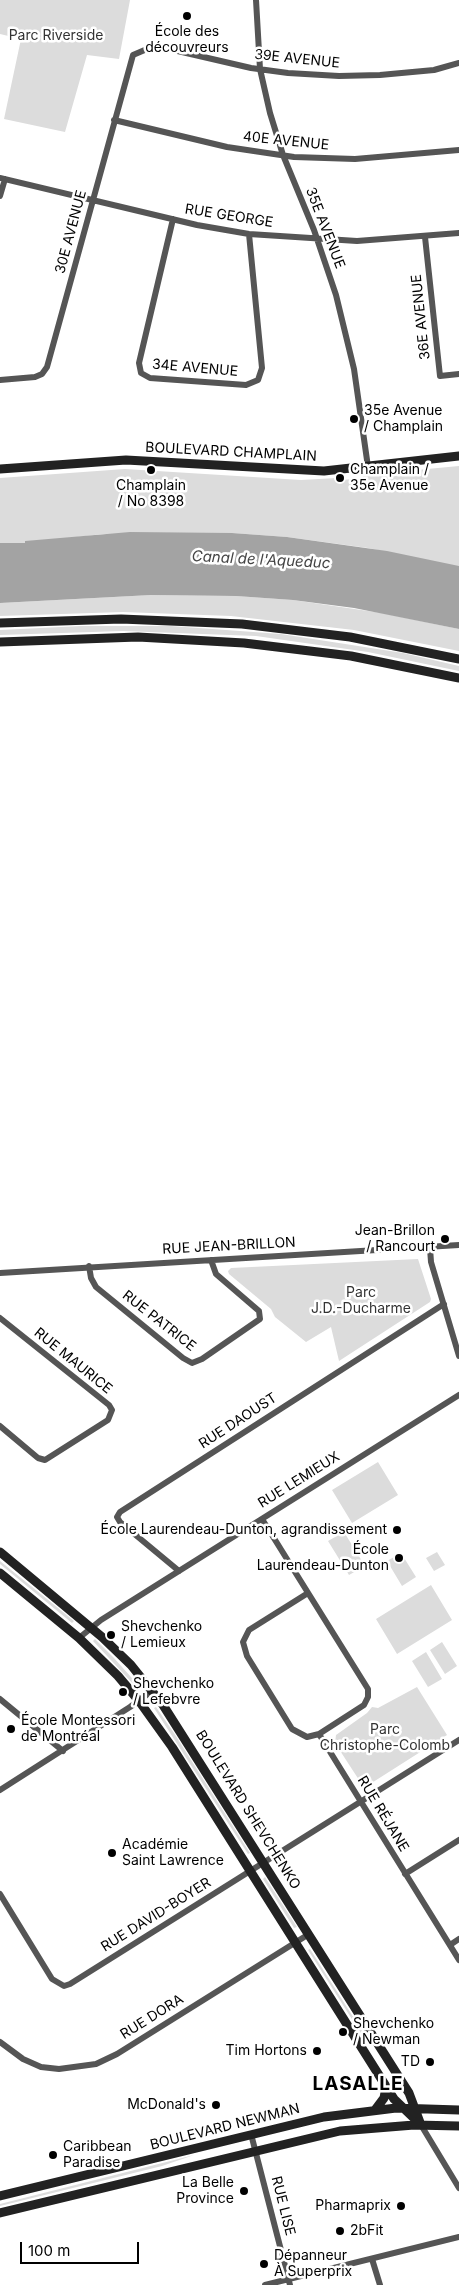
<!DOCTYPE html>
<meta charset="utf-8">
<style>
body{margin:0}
#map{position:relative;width:459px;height:2285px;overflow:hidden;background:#fff;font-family:Inter,sans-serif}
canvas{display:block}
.scale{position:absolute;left:20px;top:2242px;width:119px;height:22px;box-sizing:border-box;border:2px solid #000;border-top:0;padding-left:6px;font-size:15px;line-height:18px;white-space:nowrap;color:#000;-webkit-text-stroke:4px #fff;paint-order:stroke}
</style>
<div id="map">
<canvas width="459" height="2285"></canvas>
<div class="scale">100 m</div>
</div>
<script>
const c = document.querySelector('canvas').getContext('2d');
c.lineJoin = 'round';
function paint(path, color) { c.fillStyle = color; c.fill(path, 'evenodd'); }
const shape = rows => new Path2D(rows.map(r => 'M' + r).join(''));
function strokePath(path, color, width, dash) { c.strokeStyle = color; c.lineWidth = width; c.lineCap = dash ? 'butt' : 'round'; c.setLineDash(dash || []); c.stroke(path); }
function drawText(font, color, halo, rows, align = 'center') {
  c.font = font + ' Inter,sans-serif'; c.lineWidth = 5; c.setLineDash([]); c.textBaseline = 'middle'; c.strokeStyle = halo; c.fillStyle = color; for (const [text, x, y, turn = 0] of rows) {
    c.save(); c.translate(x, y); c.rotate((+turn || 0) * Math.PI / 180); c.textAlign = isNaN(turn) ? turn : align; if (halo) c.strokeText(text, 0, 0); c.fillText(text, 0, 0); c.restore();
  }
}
paint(shape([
 [0,0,130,0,119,59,87,55,65,132,4,119,21,39,0,34],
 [459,466,459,567,368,548,287,537,232,533,103,534,25,543,0,543,0,478,125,469,301,480,337,478,338,483,342,483,342,480,363,478,363,475],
 [151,595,236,596,293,600,382,613,459,629,459,651,354,630,231,616,123,612,0,616,0,603],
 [81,626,171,626,281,634,403,653,459,666,459,671,368,652,256,636,123,631,0,635,0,630],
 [418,1259,431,1299,430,1302,339,1361,331,1327,306,1342,275,1317,271,1309,229,1274,228,1271,231,1268],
 [378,1462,398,1495,352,1523,332,1490],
 [344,1532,365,1566,349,1575,328,1541],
 [437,1552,445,1565,434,1571,426,1558],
 [401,1553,416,1577,402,1586,387,1561],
 [0,1561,52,1603,74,1621,72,1623,0,1564],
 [431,1585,452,1620,397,1654,376,1619],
 [95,1639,114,1658,139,1686,137,1688,93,1641],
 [442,1642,457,1666,445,1674,430,1650],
 [426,1652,442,1679,428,1687,412,1661],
 [417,1687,447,1735,370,1784,361,1783,335,1743,336,1735,367,1713,372,1707,378,1708],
 [156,1707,174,1733,250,1853,248,1854,154,1708],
 [265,1877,297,1927,294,1928,263,1879],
 [310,1949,364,2034,362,2035,308,1950],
 [194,2155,162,2166,0,2206,0,2204]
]), '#dcdcdc');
paint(shape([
 [130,532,232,533,287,537,387,551,459,566,459,629,354,608,293,600,236,596,151,595,0,603,0,543,25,543,25,541]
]), '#a3a3a3');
strokePath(shape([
 [256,0,260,69,270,113,283,155,314,230,336,295,354,369,368,467],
 [114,120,227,147,294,157,355,159,459,150],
 [0,178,197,225,249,234,357,241,459,233],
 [0,196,5,179],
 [173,219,139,363,141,373,150,378,246,385,258,380,262,368,249,234],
 [425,237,440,376,459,374],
 [0,380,35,377,42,374,47,367,133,55,147,49,169,49,251,68,288,73,339,76,380,75,434,70,459,63],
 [430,1248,431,1262,459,1356],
 [89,1266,91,1278,96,1287,183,1358,192,1363,202,1359,260,1319,259,1311,216,1274,211,1260],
 [0,1273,459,1245],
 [0,1318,109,1405,112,1410,108,1420,45,1460,38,1458,0,1426],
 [262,1519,368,1689,368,1697,364,1705,319,1734,307,1737,292,1729,247,1656,243,1642,249,1630,308,1593],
 [179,1571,120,1522,117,1517,120,1512,444,1304],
 [79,1638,101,1620,459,1395],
 [0,1699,63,1751],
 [319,1734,459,1960],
 [0,1790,130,1707,152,1691],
 [405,1874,459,1840],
 [0,1894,52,1979,64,1986,70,1984,459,1740],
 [450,1945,459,1939],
 [0,2042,23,2059,41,2067,59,2069,96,2064,117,2054,309,1934],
 [421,2125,459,2188],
 [251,2134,290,2285],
 [372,2259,380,2285],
 [265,2285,459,2237]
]), '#555', 6);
strokePath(shape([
 [0,469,126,460,324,471,459,456],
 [0,623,121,619,242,624,350,637,459,659],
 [0,642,138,637,244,643,351,656,459,678],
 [0,1552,102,1637,131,1665,163,1705,409,2093,421,2125],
 [0,1573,79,1638,118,1676,139,1701,172,1747,394,2099,419,2123],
 [375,2110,384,2098,386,2087],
 [0,2196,324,2117,396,2108,459,2110],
 [0,2213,340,2131,414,2125,459,2126]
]), '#222', 9);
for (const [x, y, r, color] of [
 [187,16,5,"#000"],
 [354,419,5,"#000"],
 [151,470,5,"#000"],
 [340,478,5,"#000"],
 [445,1239,5,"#000"],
 [397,1530,5,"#000"],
 [399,1558,5,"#000"],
 [111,1635,5,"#000"],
 [123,1692,5,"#000"],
 [11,1729,5,"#000"],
 [112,1853,5,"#000"],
 [343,2032,5,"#000"],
 [317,2051,5,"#000"],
 [430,2062,5,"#000"],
 [216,2105,5,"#000"],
 [53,2155,5,"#000"],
 [244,2191,5,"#000"],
 [401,2206,5,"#000"],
 [340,2231,5,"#000"],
 [264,2264,5,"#000"]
]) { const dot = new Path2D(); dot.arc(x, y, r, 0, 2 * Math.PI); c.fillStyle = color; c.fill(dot); strokePath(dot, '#fff', 2); }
drawText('14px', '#000', '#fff', [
 ["École des",187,32,"center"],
 ["découvreurs",187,48,"center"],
 ["35e Avenue",364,411],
 ["/ Champlain",364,427],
 ["Champlain /",350,470],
 ["35e Avenue",350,486],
 ["Champlain",151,486,"center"],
 ["/ No 8398",151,502,"center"],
 ["Jean-Brillon",435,1231,"right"],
 ["/ Rancourt",435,1247,"right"],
 ["École Laurendeau-Dunton, agrandissement",387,1530,"right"],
 ["École",389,1550,"right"],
 ["Laurendeau-Dunton",389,1566,"right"],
 ["Shevchenko",121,1627],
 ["/ Lemieux",121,1643],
 ["Shevchenko",133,1684],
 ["/ Lefebvre",133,1700],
 ["École Montessori",21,1721],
 ["de Montréal",21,1737],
 ["Académie",122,1845],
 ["Saint Lawrence",122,1861],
 ["Shevchenko",353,2024],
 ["/ Newman",353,2040],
 ["Tim Hortons",307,2051,"right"],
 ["TD",420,2062,"right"],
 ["McDonald's",206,2105,"right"],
 ["Caribbean",63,2147],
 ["Paradise",63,2163],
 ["La Belle",234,2183,"right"],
 ["Province",234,2199,"right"],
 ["Pharmaprix",391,2206,"right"],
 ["2bFit",350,2231],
 ["Dépanneur",274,2256],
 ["À Superprix",274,2272]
], 'left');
drawText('14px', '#333', '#fff', [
 ["Parc Riverside",56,36],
 ["Parc",361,1293],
 ["J.D.-Ducharme",361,1309],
 ["Parc",385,1730],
 ["Christophe-Colomb",385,1746]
]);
drawText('14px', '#000', '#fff', [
 ["39E AVENUE",297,59,6],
 ["40E AVENUE",286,141,6],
 ["RUE GEORGE",229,216,9],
 ["35E AVENUE",325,228,69],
 ["30E AVENUE",71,232,-75],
 ["36E AVENUE",421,317,-96],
 ["34E AVENUE",195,368,5],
 ["BOULEVARD CHAMPLAIN",231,452,3],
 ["RUE JEAN-BRILLON",229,1246,-3],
 ["RUE PATRICE",159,1321,38],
 ["RUE MAURICE",73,1361,39],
 ["RUE DAOUST",238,1421,-33],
 ["RUE LEMIEUX",299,1480,-32],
 ["BOULEVARD SHEVCHENKO",248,1810,58],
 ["RUE RÉJANE",383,1814,59],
 ["RUE DAVID-BOYER",156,1915,-32],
 ["RUE DORA",152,2017,-32],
 ["BOULEVARD NEWMAN",225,2127,-14],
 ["RUE LISE",283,2206,76]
]);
drawText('italic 15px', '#444', '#fff', [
 ["Canal de l'Aqueduc",261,560,3]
]);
c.letterSpacing = '1px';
drawText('bold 19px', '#000', '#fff', [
 ["LASALLE",358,2084]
]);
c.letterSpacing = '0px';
</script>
